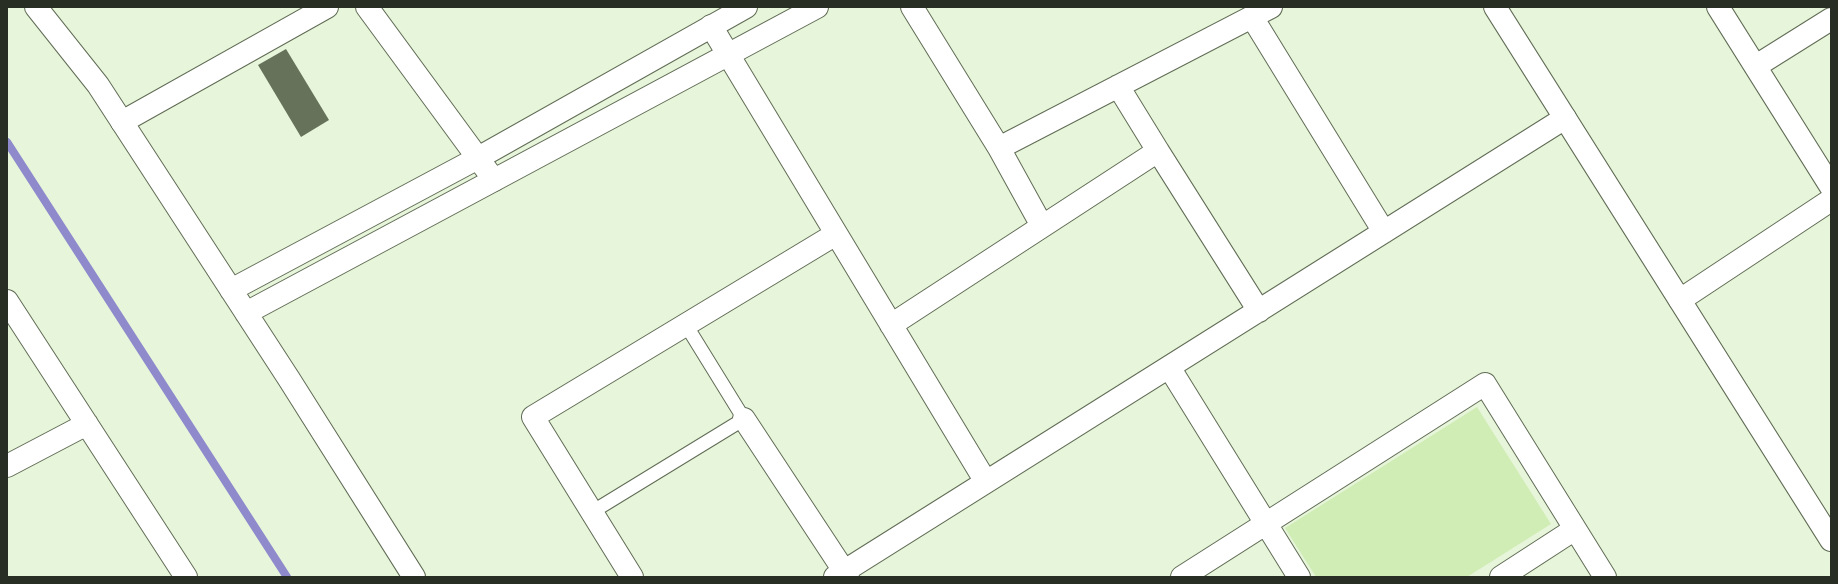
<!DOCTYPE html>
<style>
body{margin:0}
#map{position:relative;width:1838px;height:584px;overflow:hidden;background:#e7f5da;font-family:Helvetica,sans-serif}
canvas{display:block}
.frame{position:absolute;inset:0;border:8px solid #282e23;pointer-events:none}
</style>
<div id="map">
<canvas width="1838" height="584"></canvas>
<div class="frame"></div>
</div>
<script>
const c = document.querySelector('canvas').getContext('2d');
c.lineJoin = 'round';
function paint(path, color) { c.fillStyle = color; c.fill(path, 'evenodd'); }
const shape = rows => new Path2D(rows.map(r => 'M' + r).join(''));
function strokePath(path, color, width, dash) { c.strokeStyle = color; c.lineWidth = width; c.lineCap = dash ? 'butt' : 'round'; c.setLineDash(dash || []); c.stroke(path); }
paint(shape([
 [1477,407,1551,524,1467,577,1316,577,1285,528]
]), '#d0edb5');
strokePath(shape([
 [7,142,287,577]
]), '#8e8acc', 8);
paint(shape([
 [286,49,329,120,301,137,258,65]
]), '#66725a');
const lane = shape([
 [592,512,744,419,686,325]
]);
const street = shape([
 [367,7,494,180],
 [912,7,999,148,1042,226],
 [1718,7,1831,187],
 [1252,17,1384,232],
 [711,26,986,482],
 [1756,66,1831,19],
 [122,122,327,7],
 [999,148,1271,7],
 [1158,151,1259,311],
 [1680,300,1831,200],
 [7,301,186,577],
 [891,325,1158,151,1118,86],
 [1169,367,1299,577],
 [744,419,848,577],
 [7,466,87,424],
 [632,577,533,417,836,234],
 [835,577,1565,118],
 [1182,577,1485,384,1605,577],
 [1501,577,1575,529]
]);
const secondary = shape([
 [36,7,98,85,289,379,414,577],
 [1495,7,1831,540],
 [231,290,478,158,746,7],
 [246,313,817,7]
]);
strokePath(lane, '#606c55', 15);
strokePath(street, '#606c55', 24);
strokePath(secondary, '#606c55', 24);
strokePath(lane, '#fff', 13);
strokePath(street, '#fff', 22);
strokePath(secondary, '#fff', 22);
</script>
